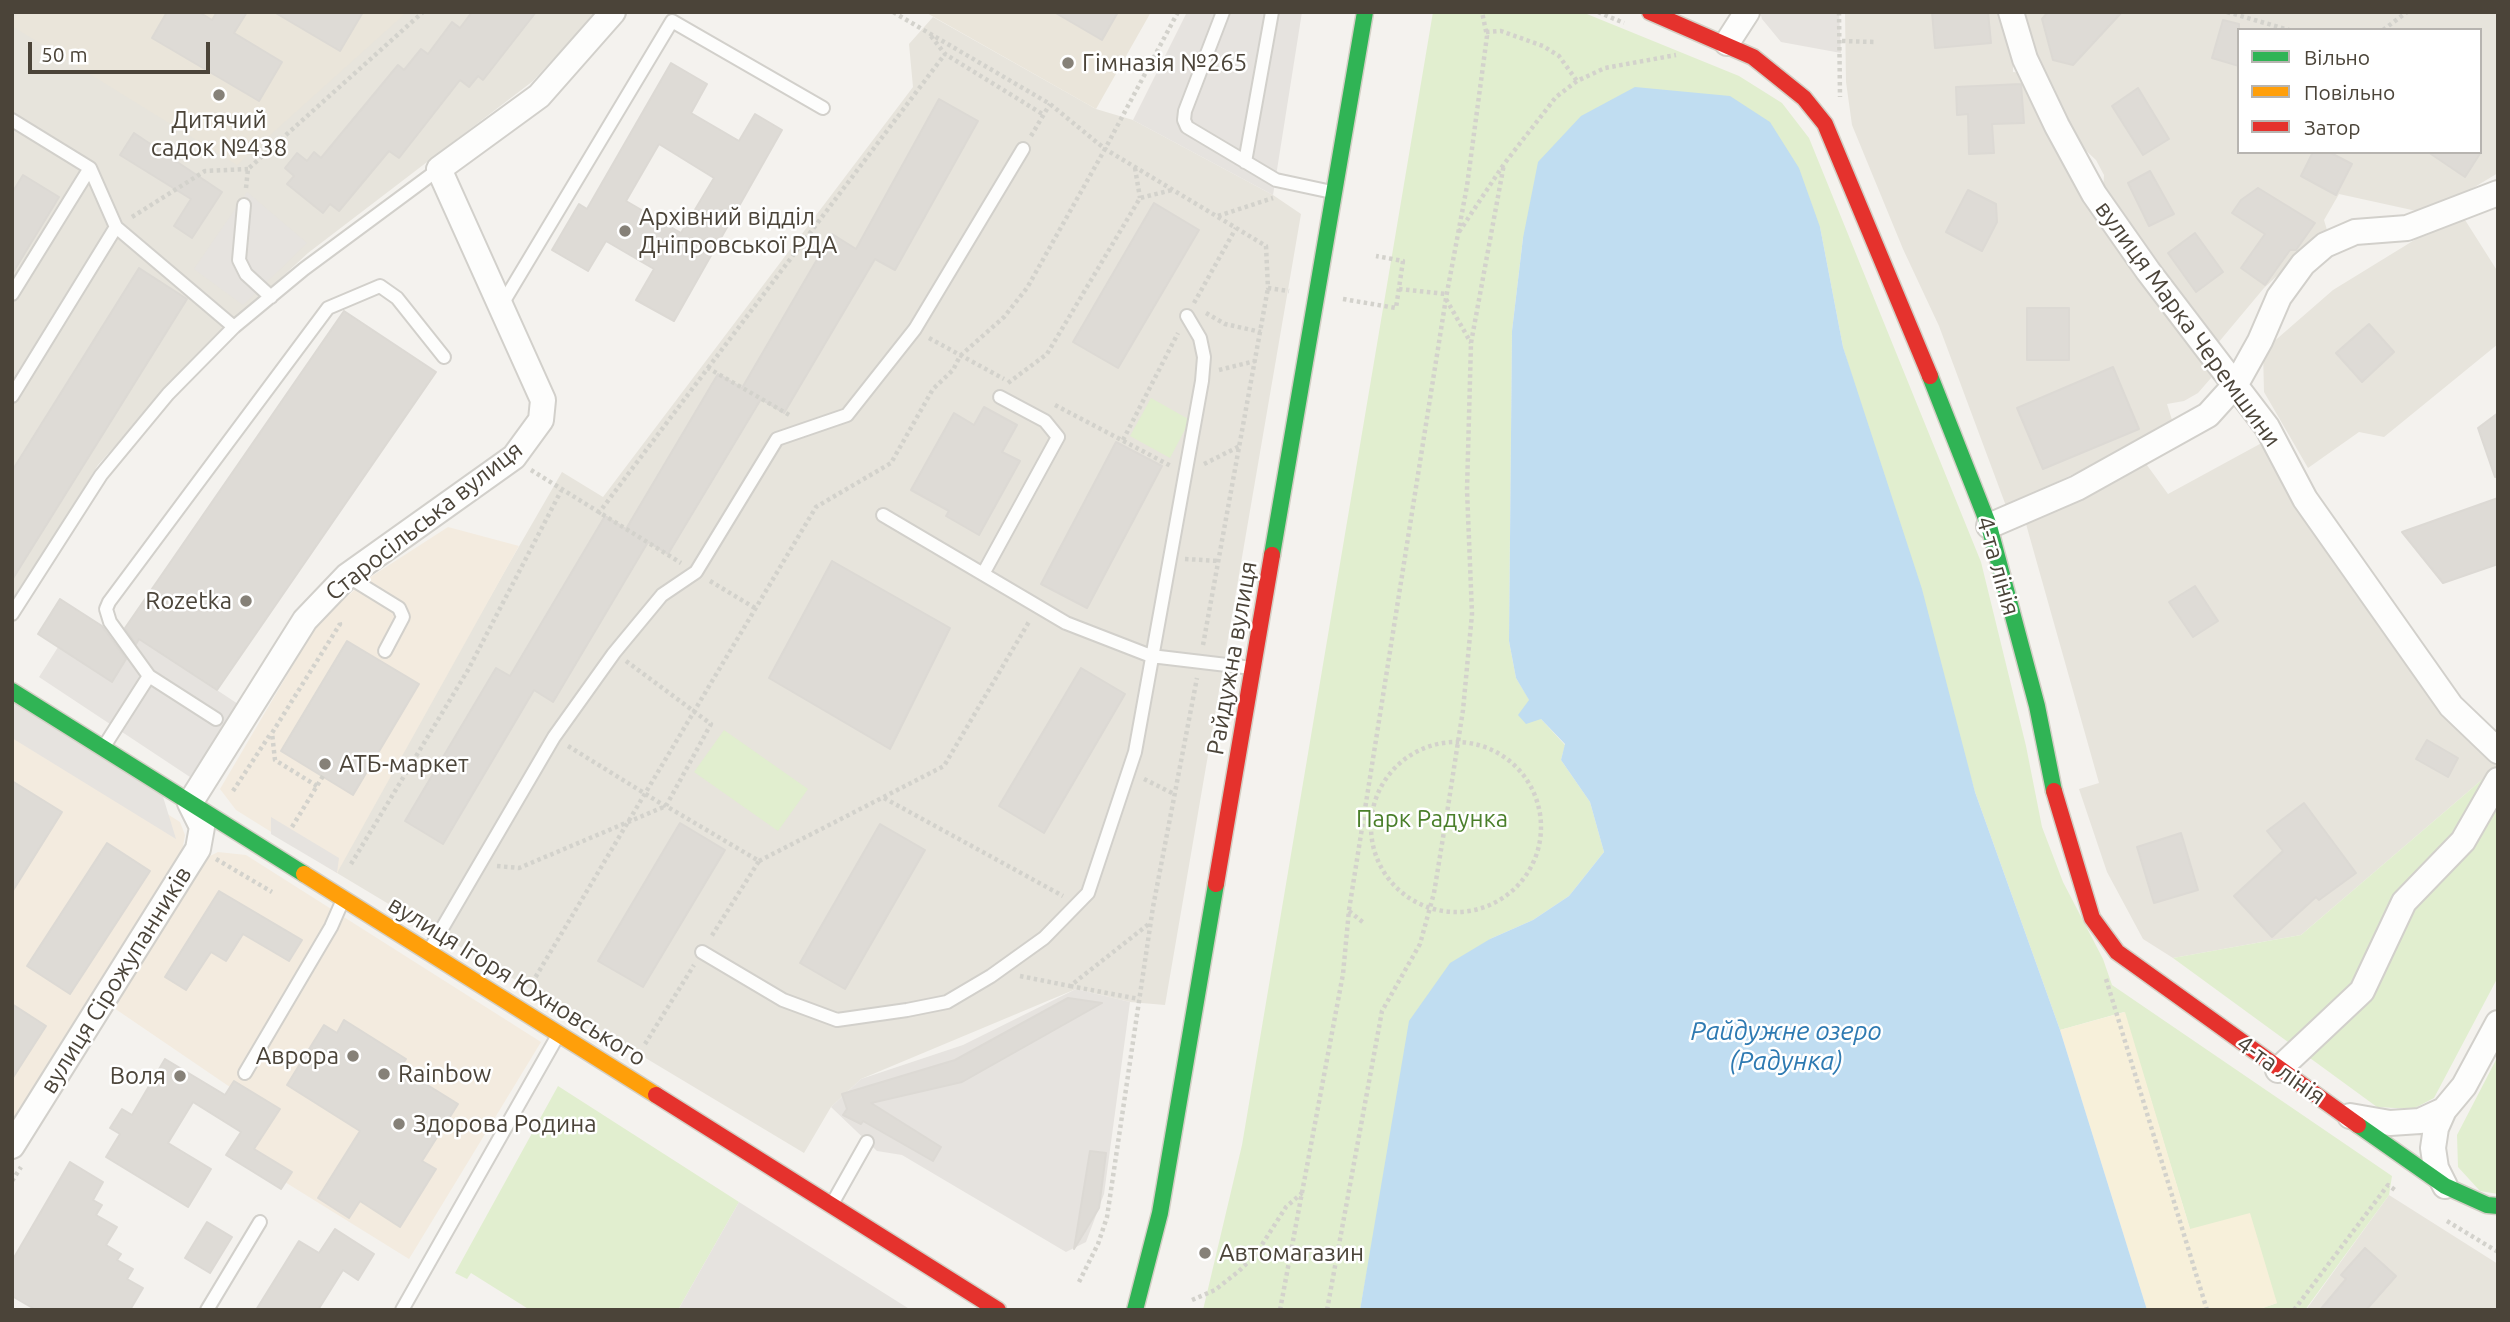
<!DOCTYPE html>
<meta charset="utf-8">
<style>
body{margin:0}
#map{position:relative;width:2510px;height:1322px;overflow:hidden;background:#f4f2ee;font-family:Ubuntu,sans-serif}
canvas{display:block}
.frame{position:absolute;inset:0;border:14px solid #4b4439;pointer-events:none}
.legend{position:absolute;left:2237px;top:28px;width:245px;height:126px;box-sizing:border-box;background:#fff;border:2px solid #b7b4b0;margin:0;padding:9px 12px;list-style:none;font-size:21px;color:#4b4439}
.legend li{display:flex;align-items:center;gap:14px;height:35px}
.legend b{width:35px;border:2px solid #b7b4b0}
.scale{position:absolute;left:28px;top:42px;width:182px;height:32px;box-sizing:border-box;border:4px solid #4b4439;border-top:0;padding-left:9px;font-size:21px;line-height:24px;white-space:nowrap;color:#4b4439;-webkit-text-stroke:5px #fff;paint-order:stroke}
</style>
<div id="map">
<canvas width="2510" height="1322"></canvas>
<div class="frame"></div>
<ul class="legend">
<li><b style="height:9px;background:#30b455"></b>Вільно</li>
<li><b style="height:9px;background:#ff9f0a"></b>Повільно</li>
<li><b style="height:9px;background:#e5322d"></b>Затор</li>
</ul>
<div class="scale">50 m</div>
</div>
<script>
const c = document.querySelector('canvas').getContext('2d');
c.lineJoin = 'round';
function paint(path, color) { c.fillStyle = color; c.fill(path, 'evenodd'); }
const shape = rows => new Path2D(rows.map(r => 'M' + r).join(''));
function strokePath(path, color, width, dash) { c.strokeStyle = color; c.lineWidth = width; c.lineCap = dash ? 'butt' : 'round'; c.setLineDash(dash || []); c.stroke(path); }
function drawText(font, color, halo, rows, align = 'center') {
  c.font = font + ' Ubuntu,sans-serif'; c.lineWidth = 5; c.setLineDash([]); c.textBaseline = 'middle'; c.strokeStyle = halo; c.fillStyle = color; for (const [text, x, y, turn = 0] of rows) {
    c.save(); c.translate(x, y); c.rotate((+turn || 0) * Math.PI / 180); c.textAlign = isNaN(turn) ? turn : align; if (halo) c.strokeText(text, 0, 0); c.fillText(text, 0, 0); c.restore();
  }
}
paint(shape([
 [12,12,597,12,533,81,308,253,188,364,98,465,12,604],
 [1845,12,2001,12,2013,51,2013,72,2025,73,2210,364,2211,378,2198,393,2184,401,2167,404,2173,423,2135,445,2006,506,1939,326,1903,249,1852,125,1846,82],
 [2024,12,2498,12,2498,173,2458,197,2421,212,2339,194,2324,220,2327,230,2264,288,2218,343,2103,193,2104,175,2096,160,2081,146,2044,81],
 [2239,30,2480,30,2480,152,2239,152],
 [933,17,1096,109,1133,120,1273,195,1301,214,1165,1005,1130,1002,1076,989,861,1079,831,1107,804,1153,337,873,339,858,562,472,603,497,913,87,909,44],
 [2460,212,2498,272,2498,344,2384,437,2359,432,2308,468,2264,392,2263,351,2333,290],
 [2269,439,2498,766,2301,935,2173,958,2143,939,2107,872,2079,789,2099,783,2026,524,2144,461,2168,494],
 [2389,1195,2498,1264,2498,1310,2306,1310]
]), '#e7e4dc');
paint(shape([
 [448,527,519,546,337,873,236,810,220,789,320,619,369,578],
 [12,716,180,822,185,835,181,857,12,1125],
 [218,852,246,855,541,1042,409,1259,251,1161,249,1100,114,1008,204,859]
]), '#f3ebdf');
paint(shape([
 [16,12,407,12,237,165,12,26],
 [925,12,1151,12,1096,109]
]), '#eae5da');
paint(shape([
 [1433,12,1582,12,1739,76,1782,103,1809,138,1981,562,2026,746,2042,827,2063,882,2103,959,2112,985,2392,1176,2389,1195,2305,1310,2257,1310,2277,1303,2190,1229,2124,1012,2060,1030,1975,792,1843,347,1820,227,1523,238,1512,331,1509,641,1516,678,1541,719,1565,745,1561,760,1590,802,1604,852,1569,896,1533,920,1490,939,1381,1194,1360,1310,1203,1310,1242,1145],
 [1151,398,1190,420,1170,458,1130,436],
 [724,730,808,789,778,831,694,772],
 [2498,766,2498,977,2434,1098,2413,1109,2377,1107,2173,958,2301,935],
 [2498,1056,2498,1194,2480,1191,2458,1167,2457,1135],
 [558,1086,739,1202,678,1310,530,1310,471,1273,467,1279,455,1273]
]), '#e1eecf');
paint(shape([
 [2125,1012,2190,1229,2250,1213,2277,1303,2257,1310,2147,1310,2060,1030]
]), '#f7f0da');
paint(shape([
 [1187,12,1302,12,1273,195,1133,120],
 [1760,12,1839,12,1841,53,1781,42,1762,19],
 [247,192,307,243,243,305,194,269],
 [125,629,238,704,190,777,39,677,60,644,98,669],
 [12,696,160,787,176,839,12,738],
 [271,817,339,858,337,873,271,834],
 [1076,989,1130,1002,1104,1194,1086,1242,1066,1252,902,1155,877,1151,831,1107,861,1079,963,1045],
 [739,1202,911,1310,678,1310]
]), '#e6e3df');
paint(shape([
 [1635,87,1730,96,1770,122,1799,168,1820,227,1843,347,1922,589,1975,792,2060,1030,2147,1310,1360,1310,1409,1021,1450,963,1490,939,1533,920,1569,896,1604,852,1590,802,1561,760,1565,744,1541,719,1526,724,1518,715,1529,700,1516,678,1509,641,1512,331,1523,238,1538,162,1581,116]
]), '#c0ddf1');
const building = shape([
 [167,12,199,12,212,20,217,12,247,12,234,33,282,62,259,101,152,38,167,12],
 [274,12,363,12,340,51,274,12],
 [472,12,536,12,483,80,478,76,469,87,460,80,399,158,389,151,339,211,330,204,323,213,287,184,294,176,285,168,297,153,307,161,314,152,321,158,398,65,404,70,421,49,428,54,452,22,460,28,472,12],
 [1054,12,1118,12,1102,40,1054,12],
 [1932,12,1988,12,1991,43,1935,48,1932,12],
 [2048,12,2122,12,2073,65,2053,60,2042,19,2048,12],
 [2223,20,2239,24,2239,66,2212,58,2223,20],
 [671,63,707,84,691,113,739,141,755,114,782,130,674,321,636,300,654,269,606,241,588,271,552,250,579,204,587,209,671,63],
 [659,144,714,178,681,233,626,201,659,144],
 [2021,84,2024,123,1992,124,1994,153,1969,154,1968,114,1957,115,1956,87,2021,84],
 [2138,88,2169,139,2143,155,2112,106,2138,88],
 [939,99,978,121,895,270,875,259,784,413,761,399,668,554,648,542,553,702,534,690,443,844,405,821,496,668,510,676,605,516,626,529,718,374,742,388,832,234,856,249,939,99],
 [134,133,222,192,192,238,174,226,191,199,120,155,134,133],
 [2313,152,2329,152,2352,164,2336,195,2301,176,2313,152],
 [2428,152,2481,152,2465,177,2428,152],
 [2150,171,2174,214,2149,226,2128,183,2150,171],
 [23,175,59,197,12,274,12,193,23,175],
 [2258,188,2315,223,2296,250,2290,250,2265,285,2241,268,2265,234,2232,213,2241,200,2258,188],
 [1968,190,1996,204,1997,222,1982,251,1946,232,1968,190],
 [1154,203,1199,230,1118,368,1073,342,1154,203],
 [2195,233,2223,272,2196,292,2168,253,2195,233],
 [139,268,187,299,12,580,12,471,139,268],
 [2027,308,2069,308,2069,360,2027,360,2027,308],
 [344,311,436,372,217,690,139,639,136,644,125,628,344,311],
 [2369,324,2394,352,2362,382,2336,353,2369,324],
 [2113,367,2139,429,2043,469,2017,408,2113,367],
 [984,407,1017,425,1002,452,1020,461,979,535,946,516,949,511,911,490,954,413,974,425,984,407],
 [2498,413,2498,476,2495,477,2478,428,2498,413],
 [1116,442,1162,466,1087,608,1041,584,1116,442],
 [2498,498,2498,564,2443,583,2402,532,2498,498],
 [832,561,950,628,890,749,769,678,832,561],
 [2195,586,2218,621,2193,637,2169,602,2195,586],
 [60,599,102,626,126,659,112,682,38,634,60,599],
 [347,641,419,684,353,795,281,751,347,641],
 [1081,668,1125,694,1044,833,999,806,1081,668],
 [2427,740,2458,758,2448,777,2416,759,2427,740],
 [12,781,62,812,12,892,12,781],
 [2304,803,2356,873,2319,900,2316,897,2272,937,2234,896,2283,851,2267,831,2304,803],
 [680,823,725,850,643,987,598,961,680,823],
 [880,824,925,850,845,989,800,963,880,824],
 [2181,833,2198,890,2154,903,2137,847,2181,833],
 [107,843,150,871,70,994,27,966,107,843],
 [219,891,302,940,289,961,243,934,226,961,211,952,186,990,165,977,219,891],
 [1068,998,1102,1003,962,1082,871,1103,941,1147,933,1161,863,1121,861,1124,843,1115,847,1109,842,1094,955,1060,1068,998],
 [12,1004,46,1026,12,1079,12,1004],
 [344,1020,406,1059,400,1068,458,1104,422,1161,436,1169,400,1227,360,1201,349,1218,318,1198,360,1131,287,1085,324,1025,337,1033,344,1020],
 [165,1059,225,1095,234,1081,280,1109,254,1149,292,1172,281,1189,226,1155,241,1132,193,1102,168,1143,211,1169,188,1207,106,1157,120,1134,110,1128,122,1109,132,1115,165,1059],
 [1090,1151,1106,1153,1099,1208,1074,1249,1090,1151],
 [70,1162,103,1182,93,1200,102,1205,96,1215,117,1227,106,1245,121,1254,117,1260,133,1269,127,1279,143,1288,130,1310,36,1310,12,1296,12,1261,70,1162],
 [207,1222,232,1237,210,1273,185,1258,207,1222],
 [335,1229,374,1254,358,1280,343,1270,318,1310,256,1310,299,1241,319,1253,335,1229],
 [2365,1248,2396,1276,2366,1310,2320,1310,2346,1279,2341,1275,2365,1248]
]);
paint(building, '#dedbd6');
strokePath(building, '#dcd9d4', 2);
const lane = shape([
 [1223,12,1185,111,1184,120,1187,127,1276,180,1332,192],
 [12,120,90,168,116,227,234,327],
 [1245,162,1272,12],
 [244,205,239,260,246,274,271,297],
 [12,294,90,168],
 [501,306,672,21,823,108],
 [12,396,116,227],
 [883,515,1066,623,1151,656,1252,668],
 [983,574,1058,437,1045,421,1000,397],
 [347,576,399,608,403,617,385,651],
 [12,614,101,475,168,394,234,327,304,269,439,169],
 [149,676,110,622,106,609,109,602,328,308,380,286,397,298,444,357],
 [103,748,149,676,216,719],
 [430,949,554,737,614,653,662,595,696,572,777,439,847,415,915,329,1023,149],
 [702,952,783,1000,837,1020,907,1010,947,1002,991,976,1044,938,1088,893,1135,752,1202,381,1204,357,1200,338,1187,316],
 [245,1073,331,927,342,902],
 [832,1204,867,1142],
 [207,1310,260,1222],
 [402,1310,557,1037]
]);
const street = shape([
 [2011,12,2025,59,2057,126,2094,194,2148,271,2267,427,2305,499,2451,706,2498,751],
 [1727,43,1747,12],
 [1989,526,2077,488,2208,415,2236,384,2260,341,2279,297,2303,264,2325,245,2355,232,2407,228,2498,193],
 [2278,1070,2362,991,2404,902,2463,841,2498,780],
 [2350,1116,2390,1123,2420,1121,2444,1110],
 [12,1146,198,849,202,827,190,803,305,620,347,576,514,457,541,420,543,400,439,169,539,96,613,12],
 [2445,1186,2436,1168,2433,1148,2436,1128,2444,1110,2464,1086,2498,1023]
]);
const fast = shape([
 [1930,376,1989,526,2037,706,2054,791],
 [1272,555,1365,12],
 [12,691,304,874],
 [2358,1125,2445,1186,2487,1205,2498,1206],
 [1135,1310,1160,1213,1216,884]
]);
const slow = shape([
 [304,874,656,1095]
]);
const jam = shape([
 [1650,12,1753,57,1804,98,1825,124,1930,376],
 [2054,791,2092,918,2117,952,2358,1125],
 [1216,884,1272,555],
 [656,1095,998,1310]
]);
strokePath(lane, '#d2d0cb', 16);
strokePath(street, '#d2d0cb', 28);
strokePath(fast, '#d3cfc5', 19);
strokePath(slow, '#d3cfc5', 19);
strokePath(jam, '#d3cfc5', 19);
strokePath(shape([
 [1178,12,1105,149,1266,246,1268,288,1289,291],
 [1598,12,1624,23],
 [1839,12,1840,97],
 [2227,12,2289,30],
 [2383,30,2407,12],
 [1486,32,1501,31,1543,46,1559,56,1577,81],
 [931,36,945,54,1044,115],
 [1842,41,1875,42],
 [1031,136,1050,104],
 [1135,168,1140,198],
 [246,188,248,169,423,12],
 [1218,216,1273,198],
 [132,217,205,171,248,169],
 [1459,232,1504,164,1556,97,1577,81,1605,68,1676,55],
 [1399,289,1446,294],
 [1343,299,1396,308,1403,261,1376,256],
 [1446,299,1471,343],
 [1194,303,1236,228],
 [1206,313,1225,324,1261,332],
 [929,338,1004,379],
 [708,368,945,54],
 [1219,370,1255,361],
 [1008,383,1047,354,1140,198,1172,190],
 [1055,405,1171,466],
 [1123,440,1178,333],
 [1204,464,1240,446],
 [531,470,681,563],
 [598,514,708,368,791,416],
 [1185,559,1219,561],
 [710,581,755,608],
 [1203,645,1268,288],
 [626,661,711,724,666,806,759,861,711,937],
 '1371 827a85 85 0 1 1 170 0a85 85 0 1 1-170 0Z',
 [568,746,665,806],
 [1144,779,1174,794],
 [317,786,275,760,272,733,340,624,339,620],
 [233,791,271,733],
 [884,798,1063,896],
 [292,827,323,776],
 [216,859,272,892],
 [759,861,944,766,1030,620],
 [351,864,468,670,561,491],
 [497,866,519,868,666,806],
 [1349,911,1365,924],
 [1020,976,1070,986,1150,923],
 [2106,979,2207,1310],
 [532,983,816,507,891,463,933,389,953,370,960,356,1004,317,1027,288,1105,149,1050,104,893,12],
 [1070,986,1139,999],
 [645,1044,694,965],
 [12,1181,21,1167],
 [2447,1221,2498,1252],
 [1079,1282,1098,1244,1107,1217,1153,907,1197,678],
 [1192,1300,1215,1290,1239,1271,1256,1254,1286,1207,1302,1193],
 [1280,1310,1343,974,1349,910,1446,298,1467,186,1487,36,1482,12],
 [1327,1310,1382,1011,1420,944,1434,893,1447,813,1463,710,1472,614,1467,490,1471,343,1504,164],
 [2294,1310,2388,1185,2395,1190]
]), '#d3d2cc', 4.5, [3.5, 3.5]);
strokePath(lane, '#fdfdfc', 12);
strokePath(street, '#fdfdfc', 24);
strokePath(fast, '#30b455', 16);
strokePath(slow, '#ff9f0a', 16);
strokePath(jam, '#e5322d', 16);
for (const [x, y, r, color] of [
 [1068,63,7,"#868178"],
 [219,95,7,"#868178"],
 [625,231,7,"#868178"],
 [246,601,7,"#868178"],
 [325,764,7,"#868178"],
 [353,1056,7,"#868178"],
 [384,1074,7,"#868178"],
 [180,1076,7,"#868178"],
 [399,1124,7,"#868178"],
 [1205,1253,7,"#868178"]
]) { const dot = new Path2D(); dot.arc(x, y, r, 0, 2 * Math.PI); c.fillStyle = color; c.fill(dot); strokePath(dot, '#fff', 2.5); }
drawText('24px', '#4b4439', '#fff', [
 ["Гімназія №265",1082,63],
 ["Дитячий",219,120,"center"],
 ["садок №438",219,148,"center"],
 ["Архівний відділ",639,217],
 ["Дніпровської РДА",639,245],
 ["Rozetka",232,601,"right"],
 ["АТБ-маркет",339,764],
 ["Аврора",339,1056,"right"],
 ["Rainbow",398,1074],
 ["Воля",166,1076,"right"],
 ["Здорова Родина",413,1124],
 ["Автомагазин",1219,1253]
], 'left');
drawText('24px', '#4b4439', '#fff', [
 ["вулиця Марка Черемшини",2188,324,54],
 ["Старосільська вулиця",424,521,-38],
 ["4-та лінія",1998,566,74],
 ["Райдужна вулиця",1232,658,-80],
 ["вулиця Сірожупанників",116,980,-58],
 ["вулиця Ігоря Юхновського",517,981,32],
 ["4-та лінія",2281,1070,35]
]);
drawText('24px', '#4a7f2a', '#fff', [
 ["Парк Радунка",1432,819]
]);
drawText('italic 26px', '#2e7ab2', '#fff', [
 ["Райдужне озеро",1786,1031],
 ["(Радунка)",1786,1061]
]);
</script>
